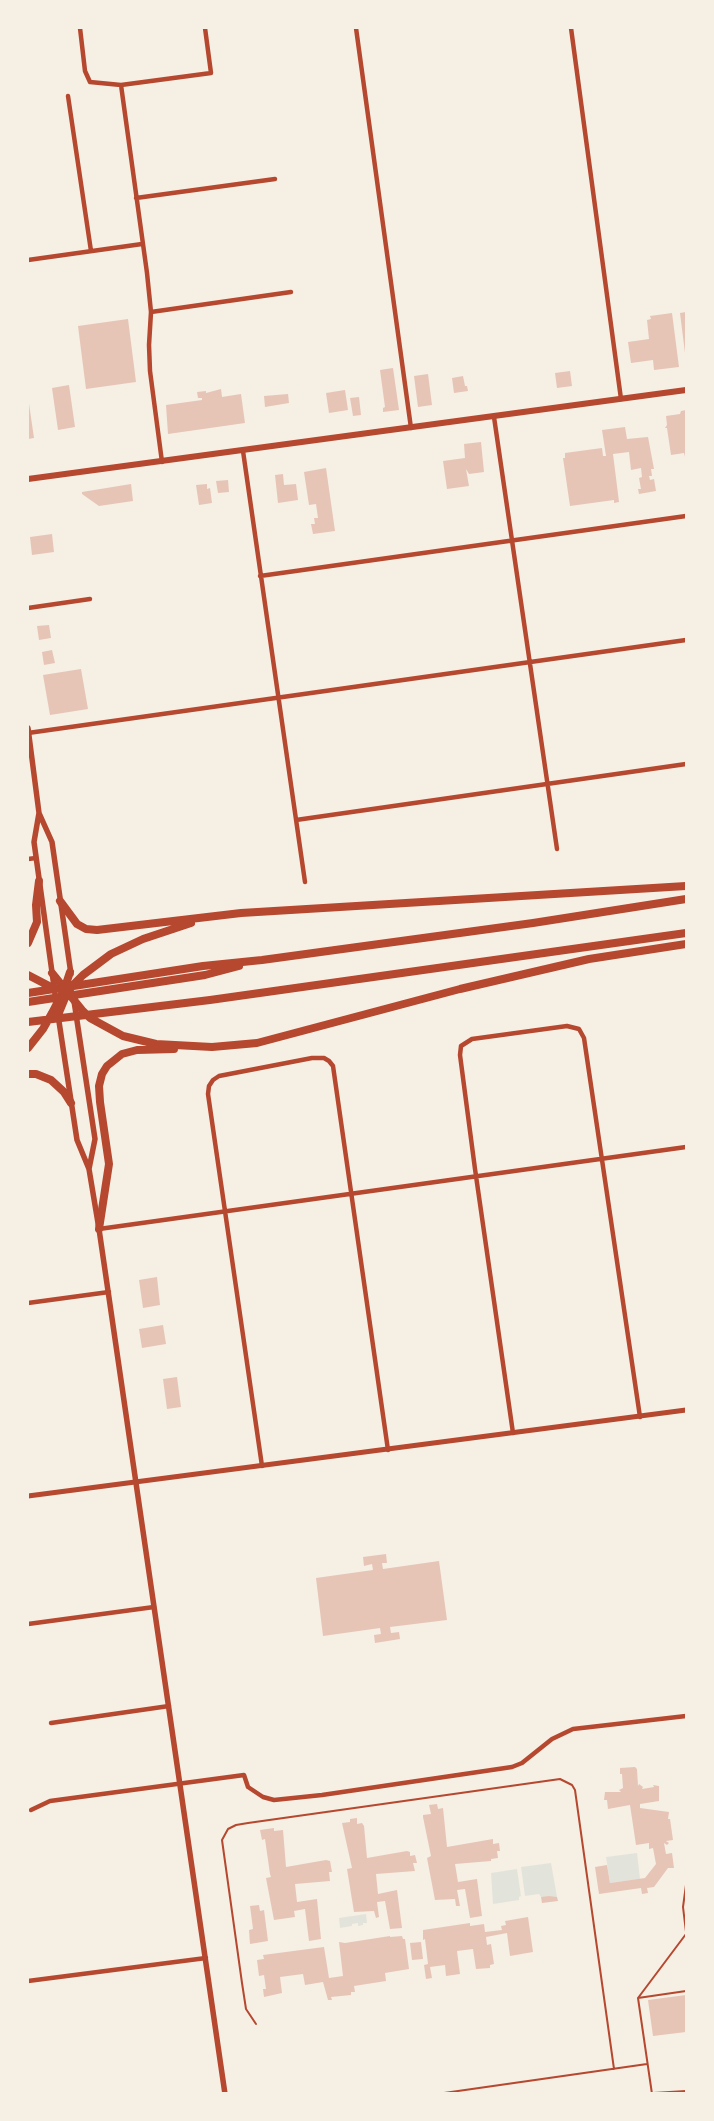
<!DOCTYPE html>
<style>
body{margin:0}
#map{position:relative;width:714px;height:2121px;overflow:hidden;background:#f6efe4;font-family:Ubuntu,sans-serif}
canvas{display:block}
.frame{position:absolute;inset:0;border:29px solid #f6efe4;pointer-events:none}
</style>
<div id="map">
<canvas width="714" height="2121"></canvas>
<div class="frame"></div>
</div>
<script>
const c = document.querySelector('canvas').getContext('2d');
c.lineJoin = 'round';
function paint(path, color) { c.fillStyle = color; c.fill(path, 'evenodd'); }
const shape = rows => new Path2D(rows.map(r => 'M' + r).join(''));
function strokePath(path, color, width, dash) { c.strokeStyle = color; c.lineWidth = width; c.lineCap = dash ? 'butt' : 'round'; c.setLineDash(dash || []); c.stroke(path); }
paint(shape([
 [637,1853,640,1879,610,1883,606,1857],
 [551,1863,557,1897,541,1897,539,1894,525,1896,521,1867],
 [517,1869,521,1896,519,1897,519,1900,493,1904,491,1873],
 [366,1914,367,1923,363,1923,363,1925,358,1926,358,1923,352,1924,352,1926,340,1928,339,1918]
]), '#e2e4dc');
paint(shape([
 [686,312,686,353,685,353,680,313],
 [672,313,679,367,654,370,653,360,631,363,628,342,649,339,647,320,651,319,650,316],
 [128,319,136,382,86,389,78,326],
 [393,368,399,410,383,412,383,408,385,407,380,370],
 [570,371,572,386,557,388,555,373],
 [428,374,432,405,418,407,414,376],
 [463,376,465,386,467,386,468,391,454,393,452,378],
 [69,385,75,427,58,430,52,388],
 [221,389,222,397,241,394,245,423,168,434,166,405,202,400,202,398,198,398,197,392,206,391,206,393],
 [345,390,348,410,329,413,326,393],
 [288,394,289,403,265,407,264,396],
 [28,397,34,438,28,439],
 [359,397,361,415,353,416,350,398],
 [686,410,686,457,685,457,684,453,671,455,667,428,665,428,667,425,666,416,680,414,681,411],
 [625,427,627,439,648,437,654,469,651,469,652,476,649,476,650,480,654,479,656,491,639,494,638,489,641,489,639,478,642,477,641,468,631,470,629,452,613,454,619,502,614,503,614,500,570,506,563,458,565,458,565,453,602,448,603,456,606,456,602,430],
 [481,442,484,472,469,474,466,469,469,486,447,489,443,461,465,458,464,444],
 [326,468,335,531,313,534,311,524,315,524,314,518,318,518,316,504,309,505,304,472],
 [283,474,284,485,296,484,298,500,278,503,275,475],
 [228,480,229,492,218,493,216,481],
 [131,484,133,501,99,506,82,494,82,492],
 [207,484,207,489,210,488,212,503,199,505,196,485],
 [52,534,54,552,32,555,30,537],
 [49,625,51,638,39,640,37,626],
 [52,650,55,663,44,665,42,652],
 [81,669,88,709,50,715,43,675],
 [157,1277,160,1305,143,1308,139,1280],
 [163,1325,166,1344,142,1348,139,1329],
 [177,1377,181,1407,167,1409,163,1379],
 [386,1554,387,1563,382,1563,383,1569,439,1561,447,1620,390,1627,391,1633,399,1632,400,1639,375,1643,374,1635,381,1634,380,1628,323,1636,316,1578,373,1570,372,1564,364,1566,363,1557],
 [635,1767,637,1769,638,1786,639,1784,643,1787,642,1789,654,1787,653,1785,659,1786,659,1801,640,1804,640,1808,669,1812,668,1819,670,1819,673,1840,666,1841,669,1843,667,1845,664,1843,666,1854,672,1853,674,1868,668,1868,654,1887,647,1888,648,1893,642,1894,641,1888,599,1894,595,1867,607,1865,610,1883,645,1878,656,1864,653,1848,649,1849,649,1843,636,1845,630,1805,608,1809,607,1800,604,1800,605,1792,621,1792,619,1790,623,1788,622,1774,620,1774,620,1768],
 [437,1804,438,1809,443,1808,447,1847,493,1839,493,1844,499,1843,500,1851,497,1851,498,1858,491,1859,491,1861,455,1864,458,1882,477,1879,482,1916,470,1918,465,1889,457,1890,460,1906,456,1906,455,1899,435,1900,427,1858,431,1856,423,1817,423,1815,431,1814,429,1805],
 [357,1818,357,1824,362,1823,364,1826,367,1858,407,1851,410,1852,410,1856,415,1855,417,1863,413,1863,415,1871,376,1874,378,1894,397,1890,402,1928,390,1929,385,1901,377,1902,379,1917,376,1918,374,1911,354,1912,347,1869,352,1868,342,1823,350,1822,350,1819],
 [274,1828,274,1831,283,1830,286,1867,326,1860,330,1861,332,1872,329,1872,330,1881,295,1884,297,1902,317,1899,321,1939,309,1941,305,1909,294,1911,295,1917,274,1920,266,1878,271,1877,270,1874,265,1839,262,1840,260,1830],
 [549,1896,557,1897,558,1901,542,1903,541,1897],
 [259,1905,260,1911,264,1910,268,1941,250,1944,249,1930,253,1929,250,1906],
 [528,1917,533,1952,510,1956,507,1933,486,1937,487,1945,491,1944,494,1964,490,1965,490,1968,476,1969,473,1949,457,1951,460,1974,446,1976,445,1965,430,1967,432,1978,426,1979,424,1965,428,1964,425,1939,423,1940,423,1930,470,1923,470,1926,484,1924,485,1932,502,1930,501,1926,506,1925,505,1921],
 [390,1936,390,1937,402,1936,403,1939,405,1939,409,1969,385,1973,386,1981,354,1986,355,1992,351,1992,351,1995,331,1997,332,2000,328,2000,323,1982,305,1985,303,1974,280,1977,282,1993,264,1997,263,1989,266,1989,264,1975,259,1976,257,1960,264,1959,263,1955,324,1947,329,1978,343,1976,339,1942,345,1943],
 [421,1942,423,1959,412,1960,410,1943],
 [686,1995,686,2032,653,2036,648,2000]
]), '#e6c5b7');
strokePath(shape([
 [686,1877,686,1879],
 [686,1885,683,1907,686,1932],
 [638,1998,686,1991],
 [256,2024,246,2009,242,1983,222,1840,228,1829,236,1825,248,1823,560,1779,572,1785,575,1790,614,2069],
 [437,2094,647,2064],
 [637,2094,686,2091],
 [652,2094,638,1998,686,1934]
]), '#b5482f', 2);
strokePath(shape([
 [80,28,85,71,90,82,121,85,211,73,205,28],
 [356,28,411,428],
 [571,28,621,399],
 [121,85,147,273,151,312,149,345,150,371,162,462],
 [68,96,91,251],
 [136,198,275,179],
 [28,260,142,244],
 [151,312,291,292],
 [494,417,557,849],
 [243,451,305,882],
 [260,576,686,516],
 [28,608,90,599],
 [28,733,686,640],
 [296,820,686,764],
 [28,859,36,858],
 [99,1229,686,1147],
 [28,1303,109,1292],
 [513,1433,475,1169,460,1055,461,1046,472,1039,567,1026,579,1029,584,1038,640,1417],
 [262,1466,208,1094,209,1086,213,1080,219,1076,312,1058,324,1058,329,1061,333,1066,388,1450],
 [28,1624,154,1607],
 [51,1723,169,1706],
 [31,1810,50,1801,244,1775,248,1787,263,1797,274,1800,322,1795,512,1767,522,1763,552,1739,573,1729,686,1716],
 [28,1981,206,1958]
]), '#b5482f', 4.5);
strokePath(shape([
 [28,1496,686,1410]
]), '#b5482f', 5);
strokePath(shape([
 [28,728,39,813,52,842,71,974],
 [39,813,34,842,56,1001],
 [74,1001,95,1139,89,1169],
 [58,1015,77,1140,89,1169,99,1229,225,2094]
]), '#b5482f', 5.5);
strokePath(shape([
 [28,479,686,390]
]), '#b5482f', 6);
strokePath(shape([
 [60,901,77,924,86,929,97,930,241,913,686,886],
 [28,943,37,922,36,905,39,881],
 [52,973,82,1010,90,1018,123,1036,156,1044,212,1047,257,1043,460,989,589,959,686,944],
 [28,975,55,989],
 [28,993,203,966,262,960,533,923,686,899],
 [28,1002,205,975,239,966],
 [58,1015,65,998,72,986,83,975,111,954,143,939,191,923],
 [28,1022,210,1000,686,933],
 [28,1048,43,1029,52,1013,64,990,70,972],
 [28,1074,36,1074,51,1080,64,1092,71,1103],
 [99,1229,109,1164,100,1102,99,1086,102,1074,107,1066,122,1054,137,1050,174,1049]
]), '#b5482f', 8);
</script>
